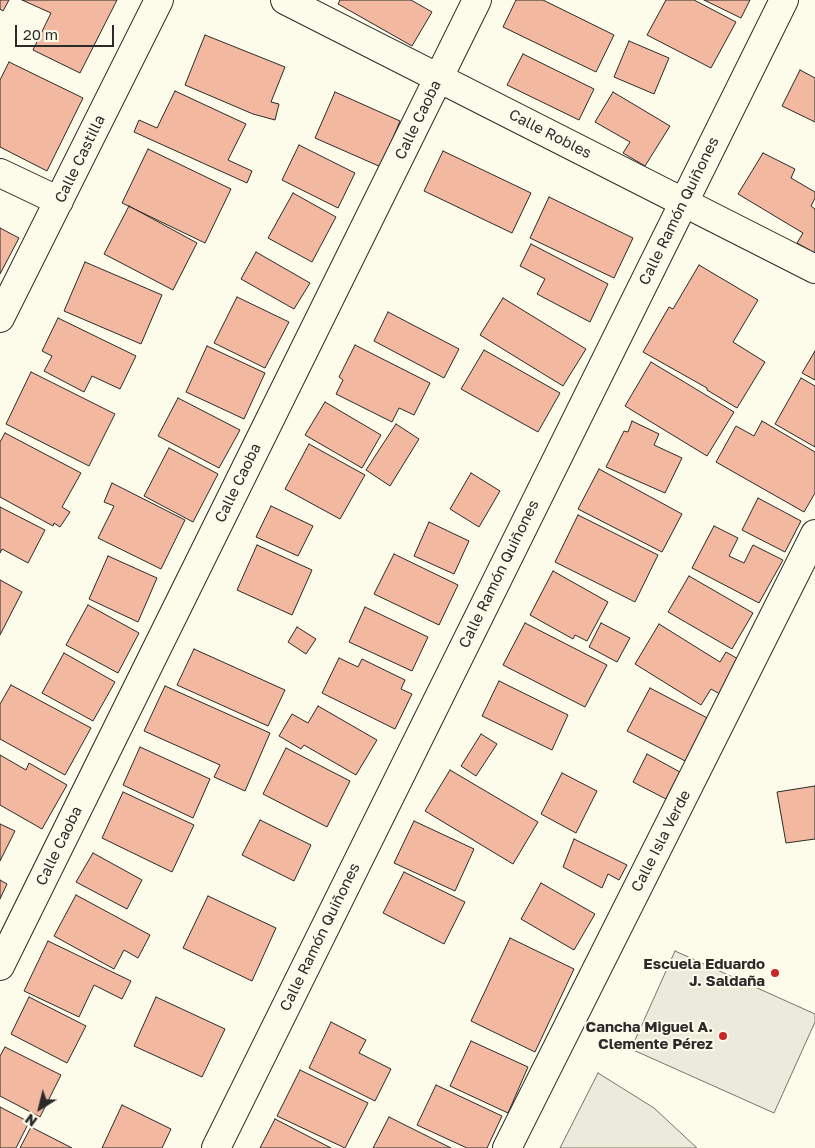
<!DOCTYPE html>
<meta charset="utf-8">
<style>
body{margin:0}
#map{position:relative;width:815px;height:1148px;overflow:hidden;background:#fdfbea;font-family:"Golos Text",sans-serif}
canvas{display:block}
.north{position:absolute;left:15px;top:1083px;width:50px;height:50px;-webkit-text-stroke:4px #fdfbea;paint-order:stroke;rotate:216deg;font-size:14px;font-weight:700;line-height:20px;text-align:center;color:#2b2b2b}
.north::after{content:'';display:block;margin:auto;width:18px;height:22px;background:#2b2b2b;clip-path:polygon(50% 0,100% 100%,50% 72%,0 100%)}
.scale{position:absolute;left:15px;top:25px;width:99px;height:22px;box-sizing:border-box;border:2px solid #2b2b2b;border-top:0;padding-left:6px;font-size:15px;line-height:18px;white-space:nowrap;color:#2b2b2b;-webkit-text-stroke:4px #fdfbea;paint-order:stroke}
</style>
<div id="map">
<canvas width="815" height="1148"></canvas>
<div class="north">N</div>
<div class="scale">20 m</div>
</div>
<script>
const c = document.querySelector('canvas').getContext('2d');
c.lineJoin = 'round';
function paint(path, color) { c.fillStyle = color; c.fill(path, 'evenodd'); }
const shape = rows => new Path2D(rows.map(r => 'M' + r).join(''));
function strokePath(path, color, width, dash) { c.strokeStyle = color; c.lineWidth = width; c.lineCap = dash ? 'butt' : 'round'; c.setLineDash(dash || []); c.stroke(path); }
function drawText(font, color, halo, rows, align = 'center') {
  c.font = font + ' "Golos Text",sans-serif'; c.lineWidth = 4; c.setLineDash([]); c.textBaseline = 'middle'; c.strokeStyle = halo; c.fillStyle = color; for (const [text, x, y, turn = 0] of rows) {
    c.save(); c.translate(x, y); c.rotate((+turn || 0) * Math.PI / 180); c.textAlign = isNaN(turn) ? turn : align; if (halo) c.strokeText(text, 0, 0); c.fillText(text, 0, 0); c.restore();
  }
}
const green = shape([
 [675,951,815,1014,815,1022,774,1113,631,1049,675,951],
 [598,1073,654,1108,697,1148,560,1148,598,1073]
]);
paint(green, '#ecebdb');
strokePath(green, '#74746e', 1);
const building = shape([
 [0,0,9,0,3,11,0,9,0,0],
 [22,0,117,0,80,73,33,50,51,13,22,0],
 [340,0,411,0,432,12,412,46,338,4,340,0],
 [516,0,543,0,614,35,596,72,503,27,516,0],
 [666,0,694,0,736,22,711,68,647,35,666,0],
 [704,0,750,0,741,18,704,0],
 [205,35,285,67,271,102,279,104,275,120,253,114,185,85,205,35],
 [629,41,669,58,654,94,614,77,629,41],
 [523,54,594,89,579,120,507,85,523,54],
 [9,62,83,98,47,171,0,147,0,80,9,62],
 [800,70,815,78,815,122,782,106,800,70],
 [175,91,246,124,228,160,252,171,247,183,134,132,139,120,157,128,175,91],
 [335,92,400,121,381,167,315,138,335,92],
 [613,92,670,126,645,166,623,153,630,142,595,122,613,92],
 [299,145,355,173,338,208,282,180,299,145],
 [148,149,231,189,205,243,122,203,148,149],
 [443,151,531,193,512,233,424,191,443,151],
 [763,153,795,169,791,178,815,192,815,198,811,206,815,209,815,253,797,243,803,233,738,194,763,153],
 [293,193,336,217,312,262,268,238,293,193],
 [549,197,633,238,614,278,530,238,549,197],
 [129,206,197,243,173,290,104,254,129,206],
 [0,228,19,238,0,274,0,228],
 [531,244,608,284,590,322,537,294,545,279,520,266,531,244],
 [256,252,310,283,294,309,241,279,256,252],
 [85,262,162,295,141,344,64,311,85,262],
 [699,265,758,300,733,342,765,362,737,408,707,390,707,388,643,352,669,307,673,309,699,265],
 [237,297,289,322,265,368,214,343,237,297],
 [503,298,586,349,563,386,480,335,503,298],
 [388,312,459,349,444,378,374,341,388,312],
 [58,318,136,356,120,389,92,376,84,392,44,371,52,356,42,351,58,318],
 [355,345,430,383,414,415,399,408,392,422,336,394,343,380,339,377,355,345],
 [207,346,265,373,244,419,186,392,207,346],
 [484,350,560,393,538,432,461,389,484,350],
 [815,351,815,380,802,373,815,351],
 [651,362,734,412,707,456,625,406,651,362],
 [31,372,115,414,89,466,6,424,31,372],
 [801,378,815,386,815,447,775,424,801,378],
 [178,398,240,430,219,468,158,436,178,398],
 [325,402,381,435,362,468,305,435,325,402],
 [632,421,659,434,654,445,682,458,665,493,606,467,624,431,628,432,632,421],
 [762,421,815,452,815,493,804,512,716,462,736,426,754,436,762,421],
 [396,424,419,439,390,486,366,470,396,424],
 [5,433,81,473,62,507,70,512,60,527,54,523,53,526,0,497,0,442,5,433],
 [309,444,365,475,340,519,285,489,309,444],
 [169,448,218,474,193,522,144,496,169,448],
 [599,469,682,514,662,552,578,509,599,469],
 [471,473,500,491,479,527,450,509,471,473],
 [112,483,185,520,161,569,98,538,114,506,104,502,112,483],
 [758,498,801,521,785,552,742,530,758,498],
 [271,506,313,526,298,556,256,537,271,506],
 [0,507,45,530,28,563,2,549,0,553,0,507],
 [578,515,658,555,635,602,555,562,578,515],
 [429,522,469,541,454,574,414,556,429,522],
 [714,526,738,538,729,556,744,563,753,545,783,560,759,603,692,568,714,526],
 [257,545,312,570,292,615,237,590,257,545],
 [394,554,458,585,439,625,374,594,394,554],
 [108,556,157,578,138,622,89,599,108,556],
 [553,571,608,602,587,641,575,635,573,639,530,615,553,571],
 [689,576,753,613,732,649,668,612,689,576],
 [0,580,22,592,0,635,0,580],
 [88,605,139,633,118,673,66,645,88,605],
 [365,607,428,637,412,671,349,642,365,607],
 [525,623,607,665,585,707,503,665,525,623],
 [601,623,630,638,617,662,589,647,601,623],
 [659,624,720,662,726,652,745,663,725,697,711,689,701,705,635,664,659,624],
 [297,627,316,639,306,654,288,642,297,627],
 [194,649,285,690,268,726,177,685,194,649],
 [64,653,115,682,93,721,42,693,64,653],
 [339,658,358,667,362,659,405,680,401,689,412,694,395,729,322,693,339,658],
 [499,681,568,715,552,750,482,716,499,681],
 [11,685,91,728,65,775,0,739,0,704,11,685],
 [165,686,270,733,245,791,214,777,220,765,144,731,165,686],
 [650,688,713,721,691,764,627,731,650,688],
 [318,706,377,740,356,775,304,745,301,749,279,736,292,714,308,723,318,706],
 [481,734,497,744,476,776,461,766,481,734],
 [140,747,210,779,193,818,123,785,140,747],
 [286,748,350,781,327,827,263,794,286,748],
 [647,754,680,772,666,799,633,782,647,754],
 [0,755,26,770,29,763,67,785,42,829,0,805,0,755],
 [450,770,538,822,513,864,425,811,450,770],
 [562,773,597,791,576,833,541,814,562,773],
 [815,786,815,839,786,843,777,792,815,786],
 [123,792,194,825,172,872,102,838,123,792],
 [260,820,311,845,294,881,242,855,260,820],
 [414,821,474,849,455,891,394,863,414,821],
 [0,824,15,831,0,861,0,824],
 [574,839,627,865,619,880,608,874,602,888,563,867,574,839],
 [93,853,142,880,127,909,76,882,93,853],
 [404,872,465,902,444,944,383,913,404,872],
 [0,880,7,884,0,899,0,880],
 [541,883,595,914,574,950,521,919,541,883],
 [76,895,150,935,138,958,124,950,114,969,54,936,76,895],
 [208,896,276,928,252,981,183,948,208,896],
 [510,938,574,969,535,1052,471,1021,510,938],
 [48,941,131,981,122,999,94,985,79,1017,24,991,48,941],
 [29,997,86,1026,67,1063,11,1034,29,997],
 [156,997,225,1029,202,1077,134,1046,156,997],
 [331,1022,366,1040,359,1053,391,1069,375,1101,309,1068,331,1022],
 [471,1041,528,1067,508,1113,450,1086,471,1041],
 [5,1047,61,1075,40,1117,0,1096,0,1056,5,1047],
 [300,1070,368,1103,345,1148,277,1116,300,1070],
 [436,1085,502,1116,487,1148,467,1148,417,1125,436,1085],
 [122,1105,171,1129,162,1148,102,1148,122,1105],
 [0,1107,29,1122,16,1148,0,1148,0,1107],
 [389,1117,451,1148,373,1148,389,1117],
 [275,1119,331,1148,260,1148,275,1119],
 [31,1127,72,1148,20,1148,31,1127]
]);
paint(building, '#f2b8a0');
strokePath(building, '#2b2b2b', 1);
const minor = shape([
 [285,0,815,269],
 [0,173,59,201],
 [0,318,159,0],
 [0,966,477,0],
 [216,1148,784,0],
 [507,1148,815,534]
]);
strokePath(minor, '#2b2b2b', 30);
strokePath(minor, '#fdfbea', 28);
for (const [x, y, r, color] of [
 [775,973,5,"#c62828"],
 [723,1036,5,"#c62828"]
]) { const dot = new Path2D(); dot.arc(x, y, r, 0, 2 * Math.PI); c.fillStyle = color; c.fill(dot); strokePath(dot, '#fdfbea', 2); }
drawText('15px', '#2b2b2b', '#fdfbea', [
 ["Calle Caoba",418,120,-64],
 ["Calle Robles",550,134,27],
 ["Calle Castilla",80,159,-64],
 ["Calle Ramón Quiñones",679,211,-64],
 ["Calle Caoba",238,483,-64],
 ["Calle Ramón Quiñones",499,574,-64],
 ["Calle Isla Verde",661,841,-63],
 ["Calle Caoba",59,846,-64],
 ["Calle Ramón Quiñones",320,937,-64]
]);
drawText('bold 15px', '#2b2b2b', '#fdfbea', [
 ["Escuela Eduardo",765,964],
 ["J. Saldaña",765,981],
 ["Cancha Miguel A.",713,1027],
 ["Clemente Pérez",713,1044]
], 'right');
</script>
